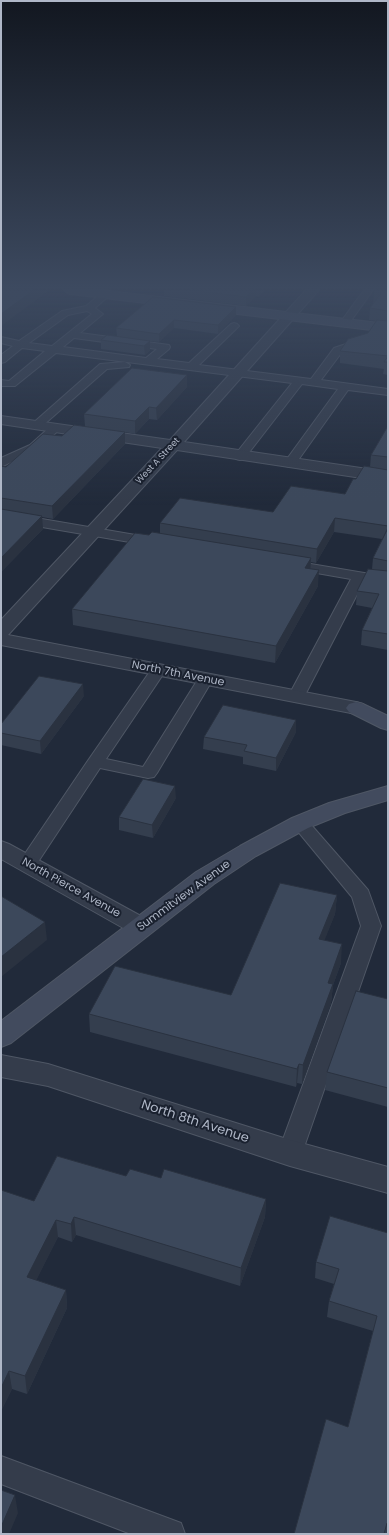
<!DOCTYPE html>
<style>
body{margin:0}
#map{position:relative;width:389px;height:1535px;overflow:hidden;background:#212a3a;font-family:Poppins,sans-serif}
canvas{display:block}
.frame{position:absolute;inset:0;border:2px solid #afb7c7;pointer-events:none}
</style>
<div id="map">
<canvas width="389" height="1535"></canvas>
<div class="frame"></div>
</div>
<script>
const c = document.querySelector('canvas').getContext('2d');
c.lineJoin = 'round';
const shape = rows => new Path2D(rows.map(r => 'M' + r).join(''));
function strokePath(path, color, width, dash) { c.strokeStyle = color; c.lineWidth = width; c.lineCap = dash ? 'butt' : 'round'; c.setLineDash(dash || []); c.stroke(path); }
function paint(path, color) { c.fillStyle = color; c.fill(path, 'evenodd'); }
function drawText(font, color, halo, rows, align = 'center') {
  c.font = font + ' Poppins,sans-serif'; c.lineWidth = 4; c.setLineDash([]); c.textBaseline = 'middle'; c.strokeStyle = halo; c.fillStyle = color; for (const [text, x, y, turn = 0] of rows) {
    c.save(); c.translate(x, y); c.rotate((+turn || 0) * Math.PI / 180); c.textAlign = isNaN(turn) ? turn : align; if (halo) c.strokeText(text, 0, 0); c.fillText(text, 0, 0); c.restore();
  }
}
const service = shape([
 [364,290,373,290,348,325,342,325,340,323,364,290],
 [106,291,111,294,95,308,103,314,80,333,169,345,170,347,169,349,157,359,189,363,231,324,234,323,237,324,239,326,237,328,199,365,311,379,334,348,358,340,360,337,363,336,368,339,366,344,342,352,321,380,388,389,388,395,348,390,294,466,290,467,286,466,284,463,338,389,302,384,244,459,240,460,236,459,234,456,292,383,56,353,15,386,1,386,1,380,9,381,45,351,22,348,5,362,1,363,1,355,13,346,1,343,1,337,19,341,62,311,86,306,103,292,106,291],
 [87,311,92,314,52,346,29,343,68,315,87,311],
 [74,338,157,349,146,358,63,347,74,338],
 [125,362,130,365,129,367,107,369,40,428,32,428,30,426,32,424,100,364,125,362],
 [55,425,59,426,61,428,38,449,1,467,1,458,30,445,51,426,55,425],
 [1,512,153,538,158,539,160,542,158,545,153,546,1,520,1,512],
 [287,560,388,577,388,585,364,581,304,697,302,700,296,702,290,700,288,697,351,579,282,567,280,564,282,561,287,560],
 [158,665,163,667,166,670,106,759,143,767,200,676,205,674,210,676,213,679,157,773,154,777,148,778,100,768,34,868,27,870,20,868,18,864,87,762,153,667,158,665],
 [300,817,306,819,368,890,381,926,302,1153,298,1160,290,1163,282,1160,278,1153,361,926,352,897,291,823,294,819,300,817],
 [1,1456,181,1523,185,1534,131,1534,1,1484,1,1456]
]);
const minor = shape([
 [306,290,319,290,184,442,388,472,388,482,177,450,8,635,356,702,363,704,366,708,363,712,356,714,1,645,1,620,162,448,1,424,1,416,170,440,306,290],
 [1,1055,48,1064,290,1140,388,1167,388,1193,290,1166,48,1086,1,1077,1,1055]
]);
const tertiary = shape([
 [1,841,9,844,150,921,154,927,150,933,141,936,132,933,1,859,1,841]
]);
const secondary = shape([
 [64,290,101,290,388,324,388,332,70,294,66,292,64,290],
 [356,702,363,704,388,716,388,730,381,728,349,712,346,708,349,704,356,702],
 [388,786,388,800,345,813,308,828,256,856,214,884,11,1043,1,1047,1,1021,196,872,240,846,292,818,329,803,388,786]
]);
strokePath(service, '#4f5765', 2);
strokePath(minor, '#4f5765', 2);
strokePath(tertiary, '#4f5765', 2);
strokePath(secondary, '#4f5765', 2);
paint(service, '#343c4b');
paint(minor, '#343c4b');
paint(tertiary, '#343c4b');
paint(secondary, '#424b5e');
paint(shape([
 [164,290,265,290,259,297,256,296,246,306,164,296],
 [388,290,388,375,383,374,384,369,340,363,340,351,368,333,377,321,369,320,370,308,374,303,373,303,374,292],
 [153,297,236,315,218,334,174,328,159,342,150,341,150,350,145,355,101,349,101,340,117,336,116,328],
 [187,387,157,420,149,419,135,434,125,432,125,444,53,519,42,517,43,529,1,572,1,466,6,467,62,436,85,426,84,414],
 [388,426,388,650,361,645,362,630,372,608,356,605,357,591,372,569,373,558,382,539,334,532,316,563,311,562,310,568,318,586,275,663,73,625,72,609,149,535,160,533,160,523,273,512,345,494,356,479,370,467,371,455],
 [84,696,41,754,1,745,1,724],
 [296,720,296,732,276,771,243,764,243,757,203,749,204,737],
 [176,798,153,838,119,830,119,817],
 [337,895,335,914,324,940,341,963,333,985,331,1003,302,1084,297,1083,296,1087,90,1032,89,1014,231,995],
 [388,999,388,1107,325,1090,327,1072],
 [126,1176,161,1178,266,1199,265,1217,240,1286,76,1235,72,1242,58,1237,36,1280,66,1290,67,1308,27,1394,12,1389,1,1411,34,1201],
 [388,1233,388,1534,294,1534,348,1427,373,1331,327,1317,329,1301,334,1284,315,1278,316,1262]
]), '#343e4e');
paint(shape([
 [34,290,50,290,1,326,1,314],
 [253,290,256,290,256,296,246,306,246,297],
 [259,290,265,290,259,297],
 [236,307,236,315,218,334,218,325],
 [174,320,174,328,159,342,159,334],
 [150,341,150,350,145,355,144,346],
 [187,375,187,387,157,420,156,408],
 [149,407,149,419,135,434,135,421],
 [125,432,125,444,53,519,52,506],
 [42,516,43,529,1,572,1,558],
 [335,518,334,532,316,563,317,549],
 [311,558,310,574,305,568],
 [319,570,318,586,275,663,276,646],
 [83,684,84,696,41,754,40,741],
 [296,720,296,732,276,771,276,758],
 [175,786,176,798,153,838,152,825],
 [337,895,335,914,318,957,319,939],
 [45,922,47,940,1,977,1,957],
 [342,944,341,963,333,985,331,1003,302,1084,303,1065,328,983],
 [299,1064,297,1083,296,1087,297,1069],
 [266,1199,265,1217,240,1286,241,1268],
 [74,1217,76,1235,72,1242,71,1224],
 [56,1220,58,1237,29,1295,27,1277],
 [66,1290,67,1308,27,1394,25,1376],
 [9,1371,12,1389,1,1411,1,1388],
 [15,1495,18,1513,9,1534,1,1534,1,1527]
]), '#2a3240');
const building = shape([
 [1,290,34,290,1,314,1,290],
 [190,290,253,290,246,297,190,290],
 [375,290,388,290,388,311,370,308,381,293,374,292,375,290],
 [153,297,236,307,218,325,174,320,159,334,116,328,153,297],
 [377,320,388,321,388,362,384,362,388,356,340,351,348,339,368,333,377,320],
 [107,335,150,341,144,346,101,340,107,335],
 [132,368,187,375,156,408,149,407,135,421,84,414,132,368],
 [74,425,125,432,52,506,1,498,1,466,6,467,43,434,62,436,74,425],
 [388,426,388,457,371,455,388,426],
 [364,466,388,470,388,526,335,518,317,549,160,523,180,498,273,512,291,486,345,494,353,479,356,479,364,466],
 [1,509,42,516,1,558,1,509],
 [388,528,388,561,373,558,388,528],
 [152,532,311,558,305,568,319,570,276,646,72,609,135,533,149,535,152,532],
 [368,569,388,571,388,634,362,630,379,594,357,591,368,569],
 [39,676,83,684,40,741,1,733,1,724,39,676],
 [223,705,296,720,276,758,244,751,247,745,204,737,223,705],
 [143,779,175,786,152,825,119,817,143,779],
 [280,883,337,895,319,939,342,944,328,983,333,984,303,1065,299,1064,297,1069,89,1014,115,966,231,995,280,883],
 [1,896,45,922,1,957,1,896],
 [356,991,388,999,388,1088,327,1072,356,991],
 [57,1156,126,1176,130,1169,161,1178,164,1169,266,1199,241,1268,74,1217,71,1224,56,1220,27,1277,66,1290,25,1376,9,1371,1,1388,1,1190,34,1201,57,1156],
 [330,1216,388,1233,388,1523,387,1523,384,1534,294,1534,326,1419,348,1427,377,1316,329,1301,339,1269,316,1262,330,1216],
 [1,1490,15,1495,1,1527,1,1490]
]);
paint(building, '#3c485b');
strokePath(building, '#2a3240', 1);
const sky = c.createLinearGradient(0, 0, 0, 505);
sky.addColorStop(0, '#121720');
sky.addColorStop(0.57, '#3d4a60');
sky.addColorStop(1, '#3d4a6000');
c.fillStyle = sky;
c.fillRect(0, 0, 389, 505);
drawText('9px', '#afb7c7', '#1a212f', [
 ["West A Street",158,461,-47]
]);
drawText('11px', '#afb7c7', '#1a212f', [
 ["North 7th Avenue",178,674,11],
 ["North Pierce Avenue",71,888,29],
 ["Summitview Avenue",184,896,-36]
]);
drawText('13px', '#afb7c7', '#1a212f', [
 ["North 8th Avenue",195,1122,18]
]);
</script>
